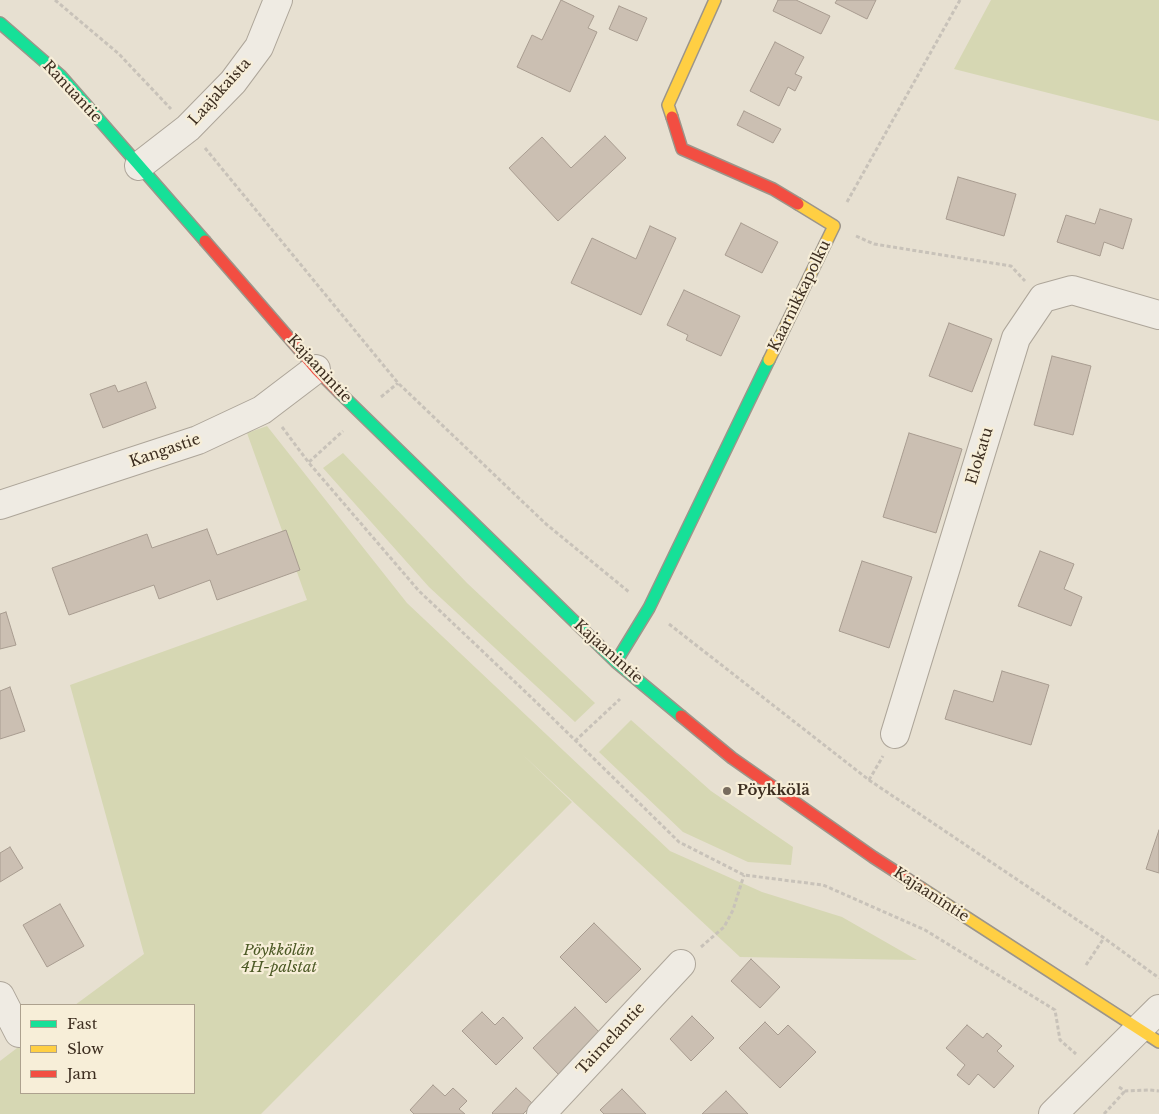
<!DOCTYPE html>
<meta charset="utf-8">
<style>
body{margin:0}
#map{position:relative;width:1159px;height:1114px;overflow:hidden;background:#e7e0d1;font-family:"Libre Baskerville",serif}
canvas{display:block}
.legend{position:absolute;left:20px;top:1004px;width:175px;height:90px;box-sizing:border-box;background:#f7eed8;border:1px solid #ada18e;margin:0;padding:6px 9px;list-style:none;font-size:15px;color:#3d2e20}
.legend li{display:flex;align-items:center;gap:10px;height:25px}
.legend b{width:25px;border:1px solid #ada18e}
</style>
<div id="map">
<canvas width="1159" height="1114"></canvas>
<ul class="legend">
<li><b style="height:6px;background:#16e098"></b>Fast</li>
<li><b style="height:6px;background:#ffcf43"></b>Slow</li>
<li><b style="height:6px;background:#f24e42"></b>Jam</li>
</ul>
</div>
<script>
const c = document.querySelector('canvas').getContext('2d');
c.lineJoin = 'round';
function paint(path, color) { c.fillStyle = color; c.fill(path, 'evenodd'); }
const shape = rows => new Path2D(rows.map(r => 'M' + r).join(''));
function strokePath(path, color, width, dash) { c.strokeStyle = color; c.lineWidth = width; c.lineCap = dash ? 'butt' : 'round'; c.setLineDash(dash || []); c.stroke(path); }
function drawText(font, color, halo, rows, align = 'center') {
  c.font = font + ' "Libre Baskerville",serif'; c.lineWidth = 4.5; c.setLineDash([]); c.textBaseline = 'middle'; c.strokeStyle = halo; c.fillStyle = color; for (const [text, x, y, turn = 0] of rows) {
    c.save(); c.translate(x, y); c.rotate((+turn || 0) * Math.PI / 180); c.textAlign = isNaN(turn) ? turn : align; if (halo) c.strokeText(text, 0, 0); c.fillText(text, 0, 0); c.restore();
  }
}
paint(shape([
 [991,0,1159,0,1159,121,954,69],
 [267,426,407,603,670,851,762,892,842,917,917,960,740,957,522,754,572,802,261,1114,0,1114,0,1061,21,1045,21,1093,194,1093,194,1005,75,1005,144,954,70,685,307,600,247,433],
 [343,453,467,583,595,703,575,722,429,587,323,468],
 [631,720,711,791,793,847,791,865,748,862,683,832,599,752]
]), '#d6d7b3');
const building = shape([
 [561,0,594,16,588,28,597,32,570,92,517,67,532,35,542,40,561,0],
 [778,0,796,0,830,16,821,34,773,11,778,0],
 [837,0,876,0,867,19,835,3,837,0],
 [619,6,647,18,637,41,609,29,619,6],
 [775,42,804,57,795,74,802,77,795,91,788,87,779,106,750,91,775,42],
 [744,111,781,129,773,143,737,125,744,111],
 [605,136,626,158,558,221,509,168,542,137,571,168,605,136],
 [958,177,1016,194,1004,236,946,219,958,177],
 [1100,209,1132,219,1123,249,1104,242,1100,256,1057,242,1066,215,1095,224,1100,209],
 [741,223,778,242,762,273,725,255,741,223],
 [650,226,676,238,641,315,571,283,592,238,636,259,650,226],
 [684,290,740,316,721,356,686,340,688,335,667,325,684,290],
 [949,323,992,339,972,392,929,376,949,323],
 [1052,356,1091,366,1073,435,1034,425,1052,356],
 [146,382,156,408,103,428,90,394,115,385,118,392,146,382],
 [909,433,962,449,936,533,883,517,909,433],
 [207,529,217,555,286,530,300,570,217,600,210,580,159,599,154,585,69,615,52,568,147,534,152,548,207,529],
 [1040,551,1074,564,1064,589,1082,597,1071,626,1018,606,1040,551],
 [862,561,912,577,889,648,839,631,862,561],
 [6,612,16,645,0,649,0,614,6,612],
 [1002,671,1049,685,1031,745,945,719,954,690,993,702,1002,671],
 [10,687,25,731,0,739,0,691,10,687],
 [1159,830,1159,873,1146,869,1159,830],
 [10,847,23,868,0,882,0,853,10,847],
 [60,904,84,946,47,967,23,925,60,904],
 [594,923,641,969,606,1003,560,957,594,923],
 [751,959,780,987,760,1008,731,981,751,959],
 [575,1007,601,1034,559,1075,533,1048,575,1007],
 [482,1012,495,1025,503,1017,523,1038,496,1065,462,1031,482,1012],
 [692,1016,714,1038,691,1061,670,1039,692,1016],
 [765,1022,778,1035,788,1025,816,1052,780,1088,739,1048,765,1022],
 [967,1025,983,1038,987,1033,1002,1046,997,1051,1014,1066,994,1088,978,1074,969,1085,957,1075,965,1065,946,1048,967,1025],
 [433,1085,445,1096,453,1088,467,1101,459,1109,465,1114,414,1114,410,1110,433,1085],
 [516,1088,533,1104,523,1114,493,1114,492,1113,516,1088],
 [622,1089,646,1114,604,1114,600,1110,622,1089],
 [726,1091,748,1114,702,1114,726,1091]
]);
paint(building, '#cbbfb2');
strokePath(building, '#a89c90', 1);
const street = shape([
 [139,166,188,128,233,82,259,47,278,0],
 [0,505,198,440,262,410,316,369],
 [895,734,1016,338,1043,298,1072,290,1159,315],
 [0,996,19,1033],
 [541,1114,681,964],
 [1053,1114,1159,1009]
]);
const fast = shape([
 [0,23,61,76,205,241],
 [340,393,616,662,681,716],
 [616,662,649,608,769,360]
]);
const slow = shape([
 [672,117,668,105,715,0],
 [769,360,834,226,798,204],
 [921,888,1159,1042]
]);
const jam = shape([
 [672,117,682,149,773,189,798,204],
 [205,241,316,369,340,393],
 [681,716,732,758,873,857,921,888]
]);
strokePath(street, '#ada599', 30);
strokePath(fast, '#9c958a', 14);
strokePath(slow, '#9c958a', 14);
strokePath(jam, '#9c958a', 14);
strokePath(shape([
 [55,0,119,54,171,109],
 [205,148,398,383,546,524,629,592],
 [847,202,960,0],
 [856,236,874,244,1011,266,1025,281],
 [381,397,398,383],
 [282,427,309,463,419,591,534,700,679,842,744,875,823,885,925,930,1055,1010,1060,1040,1076,1054],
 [309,462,343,431],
 [669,624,869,780,1104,938,1159,978],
 [575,741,620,699],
 [869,780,883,756],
 [701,947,724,927,733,910,744,875],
 [1086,965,1104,938],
 [1119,1087,1125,1091,1150,1090,1159,1091],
 [1104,1114,1125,1091]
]), '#c8c2b9', 3, [4, 2.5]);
strokePath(street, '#efebe3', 28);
strokePath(fast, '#16e098', 11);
strokePath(slow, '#ffcf43', 11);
strokePath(jam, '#f24e42', 11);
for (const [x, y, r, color] of [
 [727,791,5,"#786c5e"]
]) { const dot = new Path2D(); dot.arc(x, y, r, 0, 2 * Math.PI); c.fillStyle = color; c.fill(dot); strokePath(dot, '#f7eed8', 2); }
drawText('15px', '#3d2e20', '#f7eed8', [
 ["Ranuantie",72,92,47],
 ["Laajakaista",220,92,-48],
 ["Kaarnikkapolku",800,296,-64],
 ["Kajaanintie",319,369,47],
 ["Kangastie",165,451,-19],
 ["Elokatu",980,456,-73],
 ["Kajaanintie",608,652,42],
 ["Kajaanintie",931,895,33],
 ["Taimelantie",611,1039,-47]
]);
drawText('bold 15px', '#3d2e20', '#f7eed8', [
 ["Pöykkölä",737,791]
], 'left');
drawText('italic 15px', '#4d5a26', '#f7eed8', [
 ["Pöykkölän",279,951],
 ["4H-palstat",279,968]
]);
</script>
